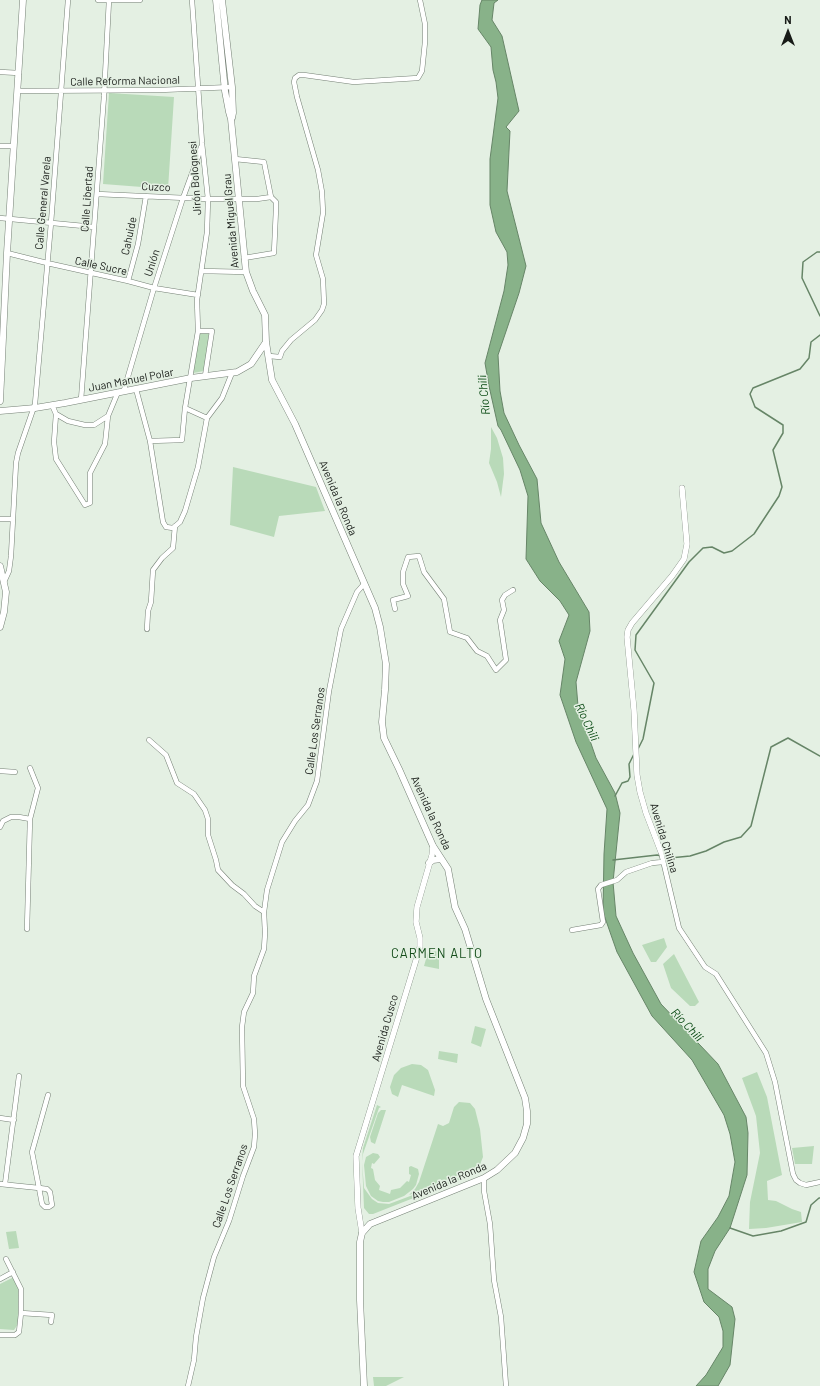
<!DOCTYPE html>
<meta charset="utf-8">
<style>
body{margin:0}
#map{position:relative;width:820px;height:1386px;overflow:hidden;background:#e4f0e3;font-family:Barlow,sans-serif}
canvas{display:block}
.north{position:absolute;left:768px;top:12px;width:40px;height:40px;-webkit-text-stroke:3px #e4f0e3;paint-order:stroke;rotate:0deg;font-size:11px;font-weight:700;line-height:16px;text-align:center;color:#171b17}
.north::after{content:'';display:block;margin:auto;width:14px;height:18px;background:#171b17;clip-path:polygon(50% 0,100% 100%,50% 72%,0 100%)}
</style>
<div id="map">
<canvas width="820" height="1386"></canvas>
<div class="north">N</div>
</div>
<script>
const c = document.querySelector('canvas').getContext('2d');
c.lineJoin = 'round';
function paint(path, color) { c.fillStyle = color; c.fill(path, 'evenodd'); }
const shape = rows => new Path2D(rows.map(r => 'M' + r).join(''));
function strokePath(path, color, width, dash) { c.strokeStyle = color; c.lineWidth = width; c.lineCap = dash ? 'butt' : 'round'; c.setLineDash(dash || []); c.stroke(path); }
function drawText(font, color, halo, rows, align = 'center') {
  c.font = font + ' Barlow,sans-serif'; c.lineWidth = 3; c.setLineDash([]); c.textBaseline = 'middle'; c.strokeStyle = halo; c.fillStyle = color; for (const [text, x, y, turn = 0] of rows) {
    c.save(); c.translate(x, y); c.rotate((+turn || 0) * Math.PI / 180); c.textAlign = isNaN(turn) ? turn : align; if (halo) c.strokeText(text, 0, 0); c.fillText(text, 0, 0); c.restore();
  }
}
paint(shape([
 [109,93,174,97,168,189,103,184],
 [200,333,209,333,204,371,193,373],
 [491,427,497,438,503,458,504,474,501,497,497,482,489,463,491,449],
 [233,467,316,487,325,511,279,516,274,537,230,525],
 [664,938,667,947,656,962,651,962,642,945],
 [439,951,439,969,424,966,428,952],
 [674,954,699,1002,695,1006,690,1006,671,988,663,964],
 [475,1026,486,1029,481,1047,471,1043],
 [439,1051,458,1054,457,1063,438,1059],
 [412,1064,421,1065,428,1070,435,1090,434,1096,402,1085,398,1097,392,1094,390,1087,394,1075,401,1068],
 [757,1072,767,1097,782,1175,767,1181,768,1200,776,1201,792,1209,801,1212,802,1222,766,1228,749,1229,750,1202,760,1153,756,1116,742,1078],
 [459,1102,470,1103,475,1109,480,1129,483,1157,479,1167,443,1181,440,1179,438,1181,439,1184,409,1195,415,1189,419,1182,438,1124,443,1126,449,1123,454,1107],
 [377,1105,381,1107,379,1108,363,1154,362,1161,364,1188,372,1199,378,1203,389,1204,482,1169,482,1171,373,1214,369,1214,364,1208,362,1160,363,1148],
 [381,1110,386,1110,375,1144,371,1142,370,1137,378,1113],
 [814,1146,812,1164,795,1164,792,1148],
 [373,1153,378,1154,380,1157,374,1164,372,1163,371,1168,373,1169,375,1180,380,1186,379,1190,390,1194,391,1190,400,1188,407,1181,409,1182,411,1175,409,1174,409,1167,411,1166,418,1169,419,1174,416,1185,413,1189,404,1196,389,1202,383,1202,378,1201,371,1196,366,1186,364,1165,366,1157],
 [16,1231,19,1248,9,1249,6,1232],
 [14,1277,19,1289,18,1324,14,1330,0,1329,0,1284],
 [373,1377,404,1377,386,1386,374,1386]
]), '#b9dab9');
const water = shape([
 [482,0,498,0,494,3,492,20,502,36,519,111,506,127,510,131,507,191,526,266,519,293,498,355,500,391,504,413,519,445,537,479,541,523,559,562,589,612,590,631,576,682,578,706,596,758,615,793,620,813,613,882,616,916,633,953,661,1004,718,1064,746,1117,748,1133,747,1175,730,1228,715,1251,708,1269,708,1289,732,1307,735,1319,730,1365,718,1386,696,1386,706,1375,723,1347,723,1331,719,1317,704,1302,694,1272,701,1241,718,1217,729,1196,735,1162,730,1134,724,1115,692,1060,652,1016,617,952,603,912,604,854,607,809,576,742,560,695,565,659,559,641,569,615,560,601,540,581,526,559,528,496,520,470,501,430,498,426,489,386,485,363,504,291,508,265,507,252,496,232,490,205,490,159,498,98,496,82,493,70,491,47,478,29,480,5,482,0]
]);
paint(water, '#88b289');
strokePath(water, '#668567', 1);
strokePath(shape([
 [820,252,817,252,803,262,802,278,820,316],
 [638,749,643,739,654,683,635,650,636,635,689,562,703,548,712,547,724,553,732,551,754,534,779,496,782,487,773,450,783,433,783,425,755,407,750,394,753,388,800,369,809,358,811,342,820,335],
 [615,796,622,783,628,781,630,777,629,764,634,754],
 [613,860,657,855,670,858,690,856,706,851,724,842,741,837,751,826,771,747,788,738,820,756],
 [730,1228,753,1236,781,1231,806,1222,811,1205,819,1198,820,1198]
]), '#668567', 1.5);
const minor = shape([
 [98,0,140,0],
 [0,72,19,73],
 [18,91,160,90,232,87],
 [0,146,14,146],
 [235,159,264,162,271,197],
 [97,194,208,199,257,199,271,197,276,202,276,209,274,253,244,258],
 [0,218,94,227],
 [7,253,47,263,128,281,154,288,198,295],
 [202,271,246,272],
 [128,281,138,244,146,196],
 [198,331,212,331,205,376],
 [269,356,280,357,282,351,291,340,315,320,322,310,324,304,323,279,316,255,323,213,322,192,318,170,297,97,294,82,295,78,299,75,304,75,354,82,418,78,422,71,425,42,425,24,420,0],
 [136,389,150,441,163,522,166,527,173,528,180,522,185,511,198,467,207,418,185,408,198,331,197,300,207,232,208,199,202,143,192,0],
 [124,390,154,288,183,198,198,157,201,147],
 [81,400,104,96,109,0],
 [52,405,56,414,68,421,85,425,94,425,108,416,118,392],
 [56,414,54,442,56,459,85,505,90,503,90,473,105,444,108,416],
 [207,418,222,398,232,373],
 [150,441,182,440,185,408],
 [0,519,13,519],
 [4,582,9,571,11,556,16,463,18,453,35,404,51,223,68,0],
 [395,609,393,600,408,596,403,584,403,572,408,557,419,556,424,572,444,599,450,632,467,638,477,651,487,656,496,670,506,660,500,620,504,610,502,600,505,595,513,590],
 [147,629,148,611,151,602,153,570,162,558,173,548,175,526],
 [149,740,166,755,177,783,194,794,205,810,208,819,208,835,216,860,218,870,232,885,244,894,255,906,264,912],
 [0,771,15,772],
 [0,827,3,821,11,817,19,817,30,819],
 [661,852,679,928,705,967,716,974,766,1053,775,1082,793,1174,796,1180,800,1183,806,1185,820,1182],
 [27,929,30,819,38,788,30,768],
 [572,930,601,925,603,922,598,889,601,885,617,880,626,872,652,863,663,862],
 [0,1118,14,1120],
 [484,1178,484,1191,490,1224,494,1280,501,1317,506,1386],
 [0,1184,39,1188,47,1189,50,1192,52,1205,49,1207,45,1207,42,1204,39,1188,32,1152,48,1095],
 [5,1184,19,1076],
 [0,1279,13,1272],
 [21,1313,52,1315,51,1322],
 [0,1335,15,1335,19,1332,21,1313,21,1289,6,1259],
 [188,1386,194,1360,196,1337,203,1298,214,1257,229,1221,243,1176,254,1147,255,1134,254,1119,243,1086,242,1027,244,1012,253,993,254,976,264,949,265,933,264,912,267,890,282,842,295,821,308,805,317,781,329,691,341,629,357,592,364,584]
]);
const tertiary = shape([
 [661,852,646,813,640,792,637,775,634,710,627,637,628,630,632,623,672,576,684,559,687,544,682,488],
 [362,1233,358,1208,356,1156,420,947,420,938,416,922,417,907,432,855,433,846]
]);
const secondary = shape([
 [216,0,225,91,229,112,231,119,246,272,253,291,265,315,266,342,272,380,295,424,375,608,380,627,386,664,385,690,382,722,384,738,399,769,433,846,448,869,455,907,465,929,486,999,525,1098,527,1111,527,1124,523,1138,515,1153,497,1170,484,1178,370,1224,362,1233,360,1242,360,1300,364,1386],
 [222,0,232,87,233,113,232,118],
 [0,401,7,253,23,0],
 [0,411,35,408,65,403,191,378,237,372,251,364,266,342],
 [0,566,6,592,4,612,0,627],
 [429,863,433,860,441,859]
]);
strokePath(minor, '#758075', 5.5);
strokePath(tertiary, '#758075', 6);
strokePath(secondary, '#758075', 7);
strokePath(minor, '#fff', 4.5);
strokePath(tertiary, '#fff', 5.5);
strokePath(secondary, '#fff', 6);
drawText('11px', '#171b17', '#e4f0e3', [
 ["Calle Reforma Nacional",125,81,-1],
 ["Jirón Bolognesi",195,178,-94],
 ["Cuzco",156,187,3],
 ["Calle Libertad",87,199,-86],
 ["Calle General Varela",43,203,-85],
 ["Avenida Miguel Grau",231,221,-95],
 ["Cahuide",129,236,-78],
 ["Unión",152,263,-72],
 ["Calle Sucre",101,266,12],
 ["Juan Manuel Polar",131,380,-11],
 ["Avenida la Ronda",338,498,67],
 ["Calle Los Serranos",315,731,-82],
 ["Avenida la Ronda",431,813,65],
 ["Avenida Chilina",664,838,73],
 ["Avenida Cusco",385,1028,-74],
 ["Avenida la Ronda",449,1181,-23],
 ["Calle Los Serranos",230,1186,-71]
]);
drawText('italic 12px', '#0b4b15', '#e4f0e3', [
 ["Río Chili",484,395,-96],
 ["Río Chili",587,722,65],
 ["Río Chili",687,1025,47]
]);
c.letterSpacing = '1px';
drawText('13px', '#154e1b', '#e4f0e3', [
 ["CARMEN ALTO",437,954]
]);
c.letterSpacing = '0px';
</script>
